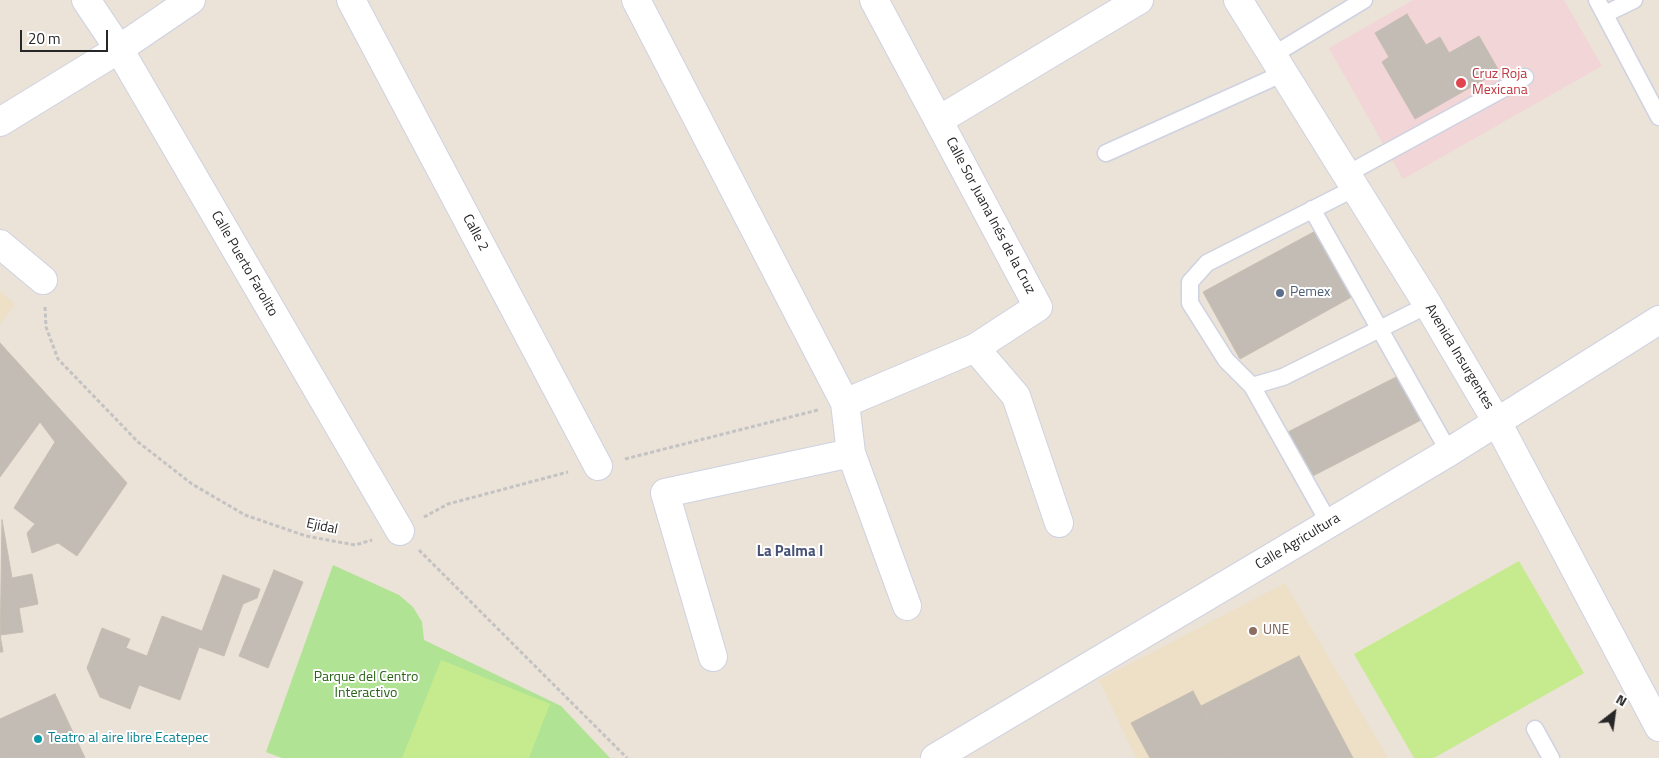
<!DOCTYPE html>
<meta charset="utf-8">
<style>
body{margin:0}
#map{position:relative;width:1659px;height:758px;overflow:hidden;background:#ebe2d8;font-family:"Titillium Web",sans-serif}
canvas{display:block}
.north{position:absolute;left:1589px;top:688px;width:50px;height:50px;-webkit-text-stroke:4px #fff;paint-order:stroke;rotate:30deg;font-size:14px;font-weight:700;line-height:20px;text-align:center;color:#272727}
.north::after{content:'';display:block;margin:auto;width:18px;height:22px;background:#272727;clip-path:polygon(50% 0,100% 100%,50% 72%,0 100%)}
.scale{position:absolute;left:20px;top:30px;width:88px;height:22px;box-sizing:border-box;border:2px solid #272727;border-top:0;padding-left:6px;font-size:15px;line-height:18px;white-space:nowrap;color:#272727;-webkit-text-stroke:4px #fff;paint-order:stroke}
</style>
<div id="map">
<canvas width="1659" height="758"></canvas>
<div class="north">N</div>
<div class="scale">20 m</div>
</div>
<script>
const c = document.querySelector('canvas').getContext('2d');
c.lineJoin = 'round';
function paint(path, color) { c.fillStyle = color; c.fill(path, 'evenodd'); }
const shape = rows => new Path2D(rows.map(r => 'M' + r).join(''));
function strokePath(path, color, width, dash) { c.strokeStyle = color; c.lineWidth = width; c.lineCap = dash ? 'butt' : 'round'; c.setLineDash(dash || []); c.stroke(path); }
function drawText(font, color, halo, rows, align = 'center') {
  c.font = font + ' "Titillium Web",sans-serif'; c.lineWidth = 4; c.setLineDash([]); c.textBaseline = 'middle'; c.strokeStyle = halo; c.fillStyle = color; for (const [text, x, y, turn = 0] of rows) {
    c.save(); c.translate(x, y); c.rotate((+turn || 0) * Math.PI / 180); c.textAlign = isNaN(turn) ? turn : align; if (halo) c.strokeText(text, 0, 0); c.fillText(text, 0, 0); c.restore();
  }
}
paint(shape([
 [0,291,15,304,0,324],
 [1285,583,1388,758,1136,758,1099,680]
]), '#ede0c7');
paint(shape([
 [1413,0,1564,0,1602,66,1403,179,1329,48]
]), '#f2d5d7');
paint(shape([
 [333,565,399,595,413,607,422,622,424,640,561,706,610,758,282,758,266,752]
]), '#b0e393');
paint(shape([
 [1519,561,1584,673,1434,758,1414,758,1354,654],
 [441,660,550,704,529,758,402,758]
]), '#c6eb8e');
const building = shape([
 [1407,14,1426,45,1440,37,1449,53,1479,36,1499,71,1415,119,1382,62,1389,57,1375,33,1407,14],
 [1321,228,1357,294,1240,359,1203,292,1321,228],
 [0,343,127,483,77,556,58,543,32,553,27,533,35,524,14,508,55,442,40,422,0,477,0,343],
 [1402,374,1425,418,1305,480,1282,435,1402,374],
 [2,520,12,578,32,574,38,604,19,608,23,632,0,635,3,652,0,652,2,520],
 [274,570,303,582,268,668,239,656,274,570],
 [223,575,260,589,257,598,243,604,224,656,199,647,180,700,139,685,130,709,100,697,87,668,102,628,130,639,126,648,147,656,162,616,202,631,223,575],
 [1299,656,1353,758,1228,758,1201,706,1299,656],
 [1193,691,1228,758,1150,758,1131,723,1193,691],
 [55,694,85,758,0,758,0,719,55,694]
]);
paint(building, '#c2bcb5');
strokePath(building, '#c6beb2', 1);
const lane = shape([
 [1597,0,1659,117],
 [1605,14,1634,0],
 [1273,55,1364,0],
 [1106,153,1284,73],
 [1347,174,1525,77],
 [1355,188,1207,263,1190,282,1190,303,1226,360,1252,386,1283,377,1428,305],
 [1312,209,1449,452],
 [1252,386,1329,523],
 [1535,729,1551,758]
]);
const street = shape([
 [86,0,119,49,400,531],
 [351,0,598,466],
 [636,0,845,403,851,453,907,606],
 [939,120,1139,0],
 [0,122,119,49,191,0],
 [0,244,43,280],
 [975,348,1016,396,1059,523],
 [845,403,975,348,1038,307,874,0],
 [713,657,665,493,851,453],
 [935,758,1449,452,1659,320]
]);
const secondary = shape([
 [1238,0,1428,305,1497,422,1659,727]
]);
strokePath(lane, '#ced2e1', 19);
strokePath(street, '#ced2e1', 30);
strokePath(secondary, '#ced2e1', 30);
strokePath(shape([
 [45,307,46,327,58,359,138,442,192,484,245,515,306,536,355,545,372,540],
 [625,459,818,410],
 [424,517,448,504,568,472],
 [419,550,627,758]
]), '#c3c3c3', 3, [4, 2.5]);
strokePath(lane, '#fff', 16);
strokePath(street, '#fff', 28);
strokePath(secondary, '#fff', 28);
for (const [x, y, r, color] of [
 [1461,83,6,"#e0444e"],
 [1280,293,5,"#5c6f8a"],
 [1253,631,5,"#8d6e63"],
 [38,739,5,"#0f9aa8"]
]) { const dot = new Path2D(); dot.arc(x, y, r, 0, 2 * Math.PI); c.fillStyle = color; c.fill(dot); strokePath(dot, '#fff', 2); }
drawText('14px', '#be3a42', '#fff', [
 ["Cruz Roja",1472,75],
 ["Mexicana",1472,91]
], 'left');
drawText('14px', '#272727', '#fff', [
 ["Calle Sor Juana Inés de la Cruz",990,216,62],
 ["Calle 2",475,233,62],
 ["Calle Puerto Farolito",244,264,60],
 ["Avenida Insurgentes",1459,357,59],
 ["Ejidal",322,527,12],
 ["Calle Agricultura",1298,542,-31]
]);
drawText('14px', '#4e5e75', '#fff', [
 ["Pemex",1290,293]
], 'left');
drawText('14px', '#785e54', '#fff', [
 ["UNE",1263,631]
], 'left');
drawText('14px', '#2a6417', '#fff', [
 ["Parque del Centro",366,678],
 ["Interactivo",366,694]
]);
drawText('14px', '#0d838f', '#fff', [
 ["Teatro al aire libre Ecatepec",48,739]
], 'left');
drawText('bold 15px', '#475278', '#fff', [
 ["La Palma I",790,552]
]);
</script>
